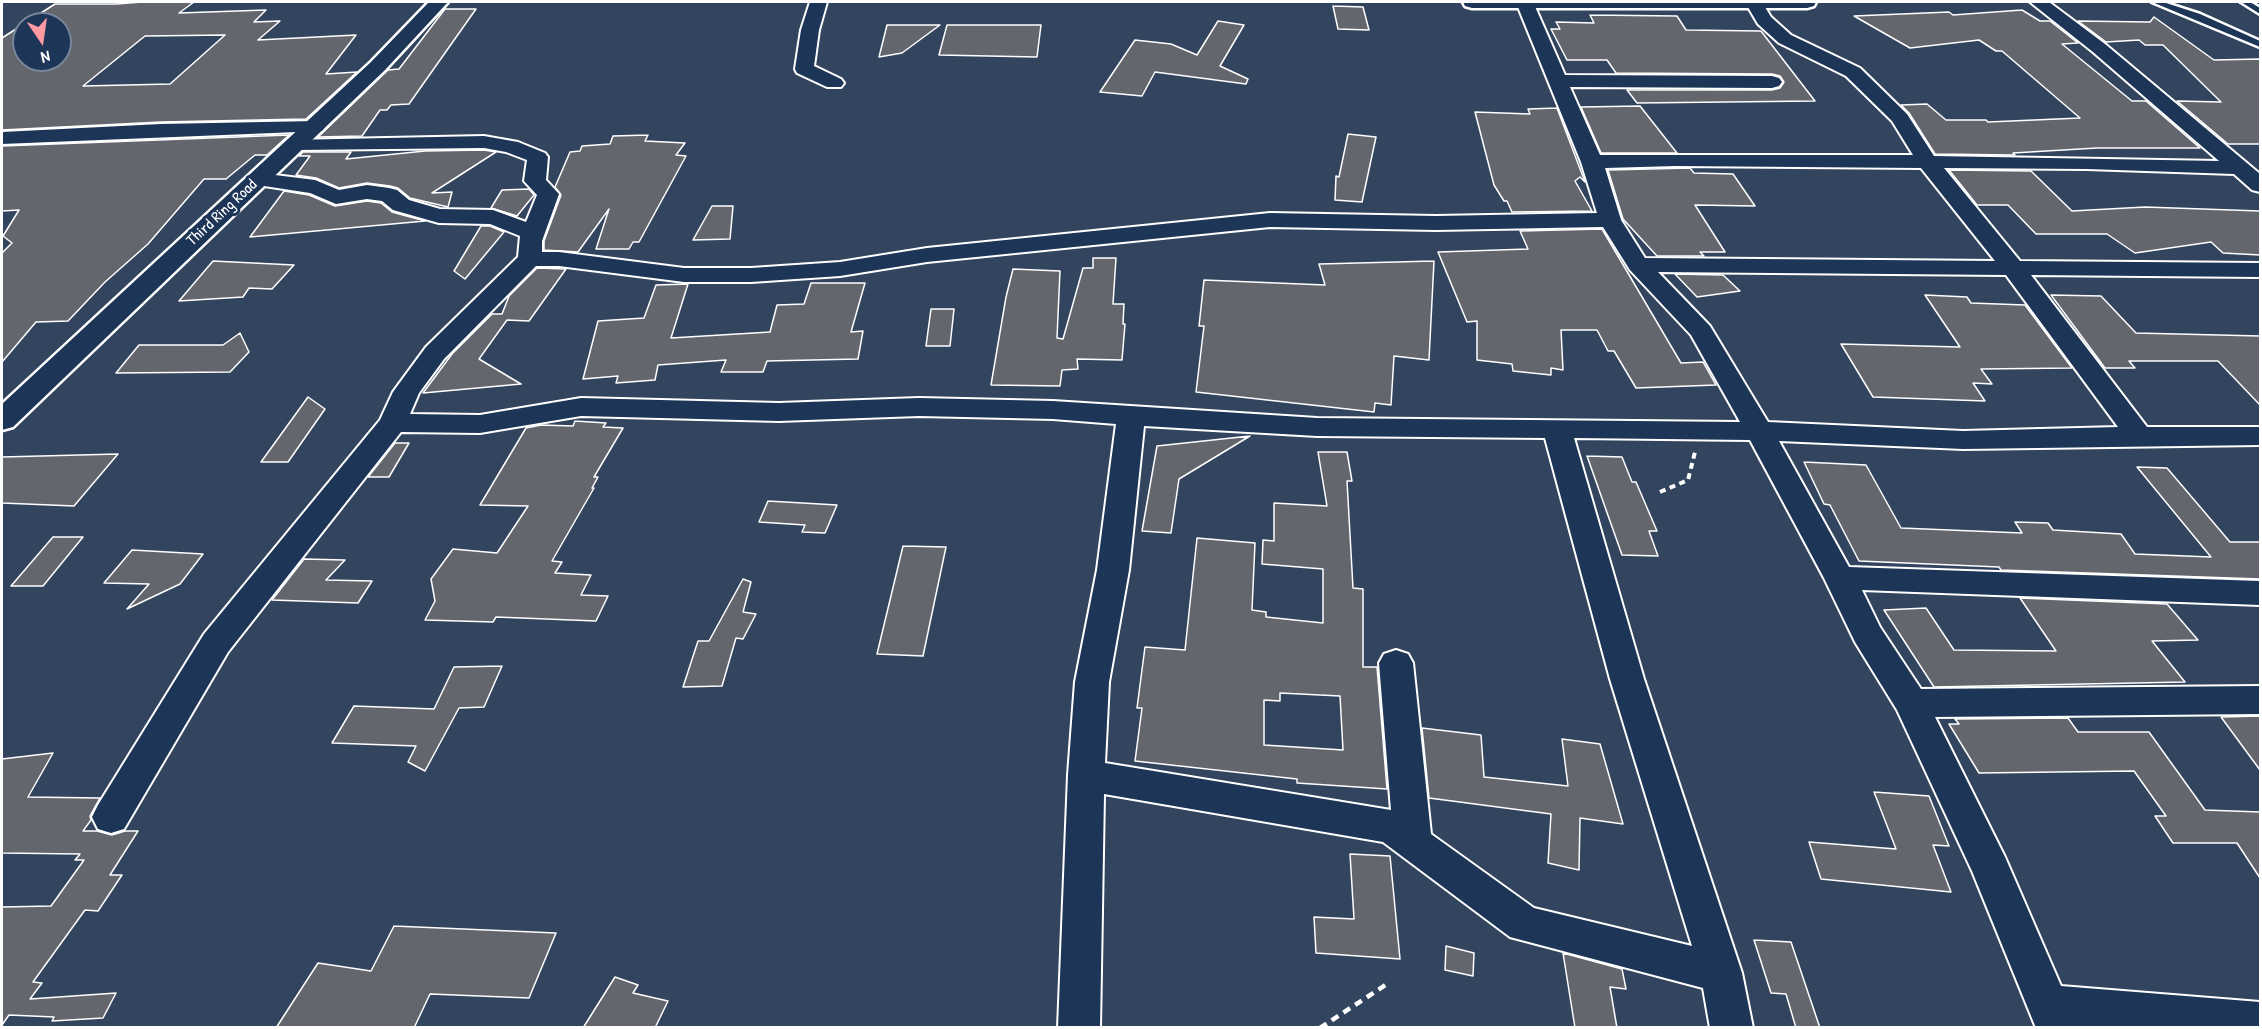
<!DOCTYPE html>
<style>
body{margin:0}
#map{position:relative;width:2262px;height:1029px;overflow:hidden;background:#32445e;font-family:"Patrick Hand",sans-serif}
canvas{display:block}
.frame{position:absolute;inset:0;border:3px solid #fff;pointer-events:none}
.north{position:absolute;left:12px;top:12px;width:60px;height:60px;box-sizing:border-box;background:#1d3557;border:2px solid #77869a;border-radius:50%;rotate:167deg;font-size:16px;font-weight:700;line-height:24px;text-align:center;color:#fff}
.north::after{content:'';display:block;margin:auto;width:21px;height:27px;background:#ff9aa2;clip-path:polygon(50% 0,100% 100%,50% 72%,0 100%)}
</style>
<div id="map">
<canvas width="2262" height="1029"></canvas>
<div class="frame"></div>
<div class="north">N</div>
</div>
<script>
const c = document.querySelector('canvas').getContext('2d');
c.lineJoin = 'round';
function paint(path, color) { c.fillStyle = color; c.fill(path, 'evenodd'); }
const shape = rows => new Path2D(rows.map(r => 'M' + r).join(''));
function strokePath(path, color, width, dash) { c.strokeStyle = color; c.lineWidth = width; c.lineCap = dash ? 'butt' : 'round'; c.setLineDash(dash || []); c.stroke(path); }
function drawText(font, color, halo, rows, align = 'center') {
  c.font = font + ' "Patrick Hand",sans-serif'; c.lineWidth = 6; c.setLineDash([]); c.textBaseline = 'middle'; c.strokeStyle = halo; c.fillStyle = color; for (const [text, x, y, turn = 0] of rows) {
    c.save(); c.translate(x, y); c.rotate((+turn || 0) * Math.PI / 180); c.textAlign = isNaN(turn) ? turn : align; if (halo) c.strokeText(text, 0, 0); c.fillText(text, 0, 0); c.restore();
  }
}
const building = shape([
 [142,2,194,2,179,13,266,10,254,22,280,21,258,40,356,35,326,74,357,72,306,119,161,122,2,130,2,38,55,4,116,4,142,2],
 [24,24,60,24,60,60,24,60,24,24],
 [225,35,170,84,83,86,145,36,225,35],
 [1333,6,1363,7,1369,30,1338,29,1333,6],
 [445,9,476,9,409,104,391,105,387,110,380,110,362,136,318,137,388,70,399,69,445,9],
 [2022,10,2040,21,2050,21,2078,43,2062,44,2132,101,2146,101,2200,148,2097,148,2013,153,2015,155,1935,154,1909,113,1901,105,1927,104,1946,120,1986,120,1988,122,2080,118,2002,51,1996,51,1979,40,1910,48,1854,16,1949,12,1953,15,2022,10],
 [1590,15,1677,16,1686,30,1761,31,1815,101,1637,103,1627,90,1772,90,1780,88,1784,82,1780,76,1772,74,1616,73,1607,60,1567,60,1551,29,1560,29,1556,22,1594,23,1590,15],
 [2154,17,2214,60,2260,59,2260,144,2228,144,2177,101,2221,102,2163,45,2145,45,2139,40,2106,42,2078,21,2150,22,2154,17],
 [1218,21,1244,25,1220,66,1248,79,1246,84,1155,72,1142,96,1100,92,1135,40,1171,44,1197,55,1218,21],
 [887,25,940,25,902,53,879,57,887,25],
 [947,25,1041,25,1037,57,939,55,947,25],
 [1640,106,1677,153,1601,153,1581,107,1640,106],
 [1557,108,1585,182,1580,177,1575,181,1592,211,1512,212,1507,201,1504,201,1494,185,1475,112,1530,114,1528,109,1557,108],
 [1348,134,1376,137,1362,202,1335,200,1336,176,1339,177,1348,134],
 [289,135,267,155,255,155,226,179,204,179,148,244,105,282,68,321,36,322,2,362,2,253,12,243,3,236,19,210,2,211,2,146,289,135],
 [648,135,645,141,685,143,676,155,686,156,639,242,633,242,629,249,596,249,609,209,578,252,544,250,544,241,561,195,555,187,570,152,580,151,582,146,610,144,613,136,648,135],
 [484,150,496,152,432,193,452,192,448,207,410,198,398,188,390,186,367,183,339,188,316,178,296,175,310,156,299,156,303,152,351,152,346,159,425,151,484,150],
 [1690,168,1694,173,1733,174,1755,206,1695,205,1725,252,1700,252,1704,256,1657,256,1623,219,1608,170,1690,168],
 [1949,170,2031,171,2072,211,2145,207,2260,211,2260,255,2223,253,2211,242,2135,253,2107,234,2036,234,2008,205,1977,205,1949,170],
 [529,189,534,195,517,216,491,208,502,190,529,189],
 [284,191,309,195,335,206,367,201,381,203,392,212,425,221,250,237,284,191],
 [712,206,733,206,730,239,693,240,712,206],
 [481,226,490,226,504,232,465,279,454,271,481,226],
 [1602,229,1681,363,1703,362,1716,385,1636,388,1614,351,1608,351,1597,330,1561,330,1563,370,1551,368,1551,375,1513,371,1512,364,1477,360,1477,321,1467,322,1438,252,1528,249,1520,231,1602,229],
 [1093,258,1116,258,1113,304,1124,304,1123,324,1125,324,1122,360,1077,359,1078,369,1062,370,1060,386,991,385,1006,297,1013,269,1060,271,1057,338,1063,339,1083,268,1093,268,1093,258],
 [213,261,294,265,272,289,249,288,243,297,179,301,213,261],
 [1434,261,1429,360,1394,356,1391,405,1375,403,1374,412,1196,392,1204,326,1199,326,1204,280,1325,285,1319,264,1434,261],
 [537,268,566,269,529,321,507,320,479,359,521,384,423,393,452,354,492,314,502,314,509,296,537,268],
 [1675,274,1723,275,1740,291,1697,297,1675,274],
 [811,283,865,283,851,332,863,331,858,359,767,361,763,372,721,372,726,360,658,365,655,380,616,383,618,376,583,379,598,321,644,318,656,285,688,284,671,338,770,332,777,305,804,304,811,283],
 [1925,295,1967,297,1971,303,2025,305,2072,368,1981,369,1992,384,1973,383,1985,401,1873,397,1841,344,1960,347,1925,295],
 [2051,295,2101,296,2136,333,2260,336,2260,405,2218,361,2129,361,2135,368,2105,368,2051,295],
 [931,309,954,309,950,346,926,346,931,309],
 [240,333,249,352,230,372,116,373,139,345,223,345,240,333],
 [308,397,325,409,288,462,261,462,308,397],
 [575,421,606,423,603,427,623,428,594,477,598,477,592,488,594,488,552,561,562,562,555,573,591,575,581,595,608,596,596,621,496,617,493,622,425,620,435,601,431,579,453,549,497,553,528,506,480,505,526,428,541,425,573,426,575,421],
 [1250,436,1179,479,1171,533,1142,531,1157,446,1250,436],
 [395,443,409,443,389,477,368,477,395,443],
 [1318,452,1347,452,1352,481,1347,481,1353,588,1363,589,1363,667,1377,667,1387,789,1297,783,1297,779,1135,761,1142,708,1137,708,1145,647,1185,650,1197,538,1255,543,1252,610,1266,612,1266,617,1323,623,1323,569,1262,564,1263,540,1274,541,1274,503,1327,506,1318,452],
 [1280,693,1340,696,1343,750,1264,745,1264,700,1280,701,1280,693],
 [118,454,74,506,2,503,2,457,118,454],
 [1587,456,1622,457,1632,482,1636,482,1657,531,1649,531,1658,556,1622,555,1587,456],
 [1804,462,1866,465,1901,528,2022,533,2015,522,2048,523,2053,530,2121,534,2135,554,2211,557,2137,467,2167,468,2230,542,2260,542,2260,579,2001,570,1999,567,1859,561,1830,505,1824,504,1804,462],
 [768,501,837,505,825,533,802,532,805,525,759,522,768,501],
 [53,537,83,537,43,586,11,586,53,537],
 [903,546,946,547,923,656,877,654,903,546],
 [132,550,203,554,180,584,127,609,149,584,104,583,132,550],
 [304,559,345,560,326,580,372,581,358,603,272,600,304,559],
 [743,579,751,582,743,612,756,614,743,639,736,638,722,686,683,687,698,641,709,641,743,579],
 [2020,598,2167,604,2198,640,2152,641,2185,682,1934,687,1884,610,1926,608,1954,650,2056,651,2020,598],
 [502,666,484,707,459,708,425,771,408,762,416,746,332,743,354,706,434,709,454,667,502,666],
 [2260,716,2260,770,2221,717,2260,716],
 [2068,718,2078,732,2149,732,2205,810,2260,812,2260,878,2237,843,2173,843,2155,816,2166,816,2134,771,1979,773,1949,724,1959,724,1955,719,2068,718],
 [1422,728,1481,735,1484,777,1568,786,1562,739,1600,744,1623,824,1580,818,1579,870,1548,863,1551,814,1429,798,1422,728],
 [53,753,28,797,100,798,90,816,91,820,83,831,97,831,112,835,125,831,138,831,110,875,122,875,98,911,85,910,33,982,42,983,30,999,116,993,103,1018,52,1021,54,1017,9,1015,2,1025,2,907,51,906,84,860,75,860,80,854,2,853,2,759,53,753],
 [1874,792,1929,796,1949,846,1933,845,1951,892,1821,879,1809,842,1896,849,1874,792],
 [1350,854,1390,856,1400,959,1316,953,1314,917,1354,919,1350,854],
 [394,926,556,933,529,998,430,994,414,1028,276,1028,318,963,371,971,394,926],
 [1754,940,1791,942,1820,1028,1796,1028,1786,994,1771,993,1754,940],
 [1446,946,1474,953,1473,976,1445,970,1446,946],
 [1563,953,1622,969,1626,989,1610,987,1617,1028,1575,1028,1563,953],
 [615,977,638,985,633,993,668,1001,655,1028,583,1028,615,977]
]);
paint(building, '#64666e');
strokePath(building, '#fff', 1.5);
const service = shape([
 [2152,2,2163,2,2200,14,2260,41,2260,47,2152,2],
 [2241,2,2250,2,2260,8,2260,14,2241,2]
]);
const minor = shape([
 [810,2,827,2,819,30,814,66,841,79,844,83,841,87,827,87,797,73,795,69,801,30,810,2],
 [1516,2,1533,2,1565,75,1772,76,1779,78,1782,82,1779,86,1772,88,1570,87,1600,155,1913,155,1892,121,1846,76,1779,43,1758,24,1745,2,1762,2,1771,17,1791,35,1860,68,1907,114,1934,156,2219,161,2093,52,2030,2,2049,2,2105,44,2260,174,2260,192,2252,190,2234,174,2087,169,1944,168,2020,261,2260,263,2260,277,2031,275,2147,427,2260,427,2260,445,1963,449,1779,441,1849,567,2260,581,2260,605,1862,590,1880,627,1921,689,2260,686,2260,714,1935,717,2005,857,2061,986,2260,1002,2260,1028,2036,1028,1972,871,1897,710,1855,642,1824,578,1750,440,1574,438,1644,679,1742,973,1753,1028,1710,1028,1703,988,1510,937,1383,842,1104,794,1100,1028,1058,1028,1068,775,1075,682,1097,570,1116,424,1053,419,919,416,779,421,581,416,480,433,401,432,228,652,124,829,111,833,98,829,92,817,98,805,204,634,380,420,393,392,426,347,518,257,520,236,490,224,439,223,393,210,382,201,367,199,336,204,310,193,251,184,248,179,251,174,259,173,315,180,339,190,367,185,389,188,397,190,409,200,440,209,493,210,526,222,537,195,524,181,527,160,506,152,484,148,296,150,289,148,286,144,289,140,484,136,518,142,545,153,548,157,546,180,559,194,542,241,542,252,559,252,684,268,751,268,840,262,927,248,1270,213,1436,216,1597,213,1581,162,1516,2],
 [1676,166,1921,168,1995,261,1645,258,1621,220,1605,168,1676,166],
 [1270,227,1436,230,1603,227,1630,270,1691,335,1740,422,1317,418,1053,401,919,398,779,403,581,398,480,415,410,414,419,393,444,359,536,266,559,266,684,282,751,282,840,276,927,262,1270,227],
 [1658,272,2006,275,2118,427,1963,431,1768,422,1710,326,1658,272],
 [1144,426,1317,436,1545,438,1610,679,1692,946,1534,908,1431,834,1413,663,1408,654,1396,650,1384,654,1379,663,1391,810,1105,763,1109,682,1129,570,1144,426],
 [315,121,322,123,325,127,322,131,2,144,2,132,161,124,315,121]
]);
const tertiary = shape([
 [429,2,448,2,385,70,13,427,2,430,2,404,371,62,429,2]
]);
const trunk = shape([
 [1463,2,1816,2,1814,6,1807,8,1472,8,1465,6,1463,2]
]);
strokePath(service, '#fff', 5);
strokePath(minor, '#fff', 4);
strokePath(tertiary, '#fff', 5);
strokePath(trunk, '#fff', 5);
strokePath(shape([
 [1660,492,1688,480,1695,452]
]), '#fff', 4, [6, 4.5]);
strokePath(shape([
 [1320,1028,1390,982]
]), '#fff', 4.5, [8, 6]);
paint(service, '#1d3557');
paint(minor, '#1d3557');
paint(tertiary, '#1d3557');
paint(trunk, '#1d3557');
drawText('16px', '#fff', '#1d3557', [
 ["Third Ring Road",222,213,-43]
]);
</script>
